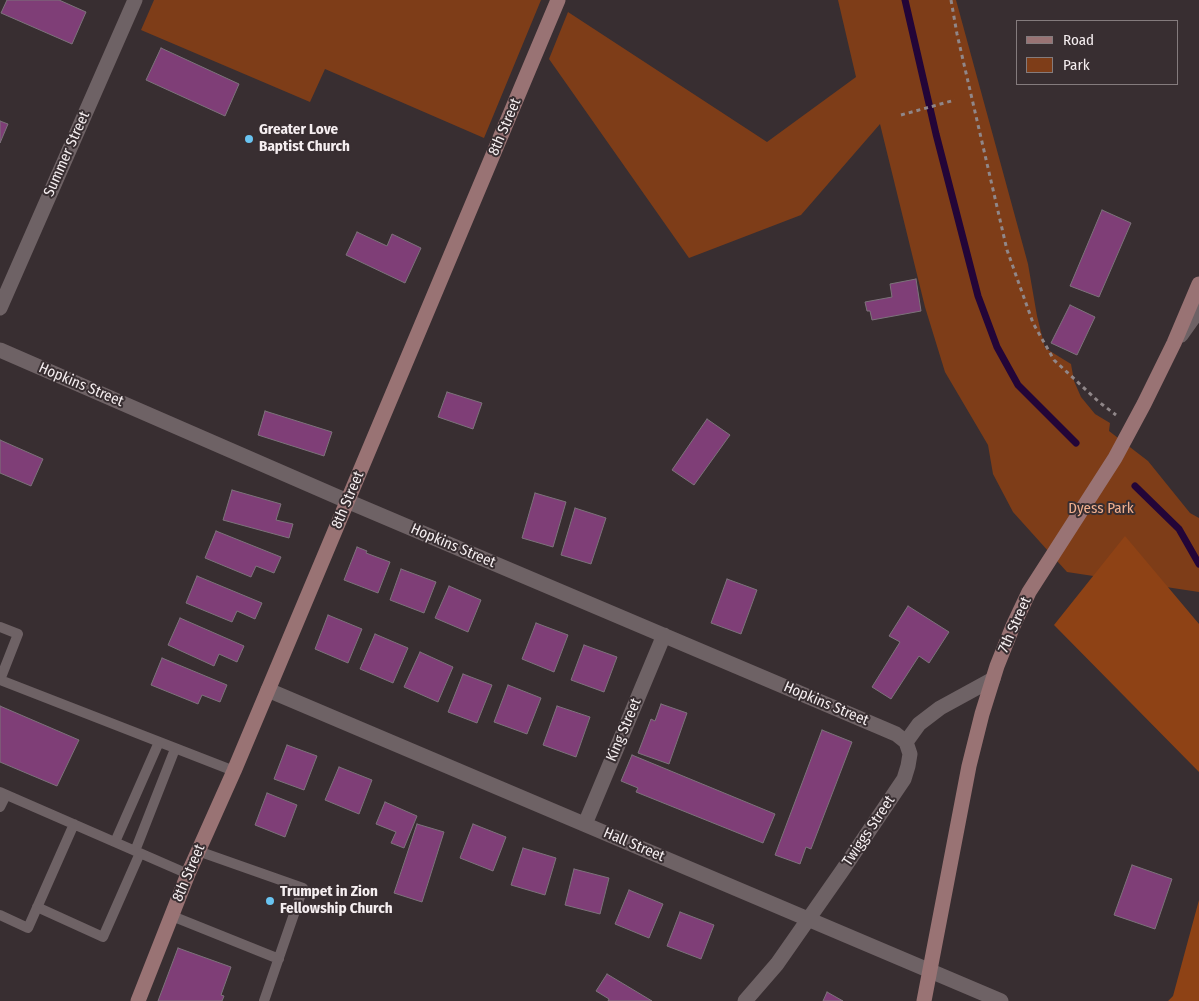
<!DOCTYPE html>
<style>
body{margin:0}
#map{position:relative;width:1199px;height:1001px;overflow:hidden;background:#382e31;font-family:"Fira Sans Condensed",sans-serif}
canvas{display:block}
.legend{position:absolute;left:1016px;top:20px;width:162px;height:65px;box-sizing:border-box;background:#382e31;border:1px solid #847b7d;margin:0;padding:6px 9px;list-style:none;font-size:15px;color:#f5eef0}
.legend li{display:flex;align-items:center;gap:10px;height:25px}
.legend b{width:25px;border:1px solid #847b7d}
</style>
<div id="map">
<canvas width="1199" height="1001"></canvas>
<ul class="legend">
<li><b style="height:6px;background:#997374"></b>Road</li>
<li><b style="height:14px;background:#7e3d18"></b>Park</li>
</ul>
</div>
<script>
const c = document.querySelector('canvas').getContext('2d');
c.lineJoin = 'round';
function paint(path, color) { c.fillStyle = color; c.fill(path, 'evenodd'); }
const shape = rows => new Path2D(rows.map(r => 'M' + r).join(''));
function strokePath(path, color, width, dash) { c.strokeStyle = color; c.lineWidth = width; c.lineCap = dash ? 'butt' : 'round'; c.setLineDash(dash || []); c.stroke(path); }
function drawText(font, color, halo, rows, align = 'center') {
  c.font = font + ' "Fira Sans Condensed",sans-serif'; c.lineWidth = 4; c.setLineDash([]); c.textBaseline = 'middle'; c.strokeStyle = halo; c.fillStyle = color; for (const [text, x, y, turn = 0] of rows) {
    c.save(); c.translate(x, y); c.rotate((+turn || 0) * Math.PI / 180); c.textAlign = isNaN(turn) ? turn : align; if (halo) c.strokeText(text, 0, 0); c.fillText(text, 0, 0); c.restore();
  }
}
paint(shape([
 [154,0,541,0,484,138,325,69,310,102,141,30],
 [838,0,956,0,1028,264,1037,316,1045,348,1071,364,1074,381,1081,397,1095,414,1110,423,1109,431,1148,461,1190,513,1199,518,1199,592,1067,572,1013,512,993,474,988,445,945,372,925,307,880,124,801,215,689,258,549,59,568,12,767,142,856,77]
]), '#7e3d18');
paint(shape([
 [1125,536,1199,624,1199,772,1054,625],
 [1199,900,1199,1001,1168,1001,1173,996]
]), '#8e4215');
strokePath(shape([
 [905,0,936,134,978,296,997,347,1018,385,1076,443],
 [1135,486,1179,529,1199,564]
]), '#230538', 7);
const building = shape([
 [7,0,59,0,86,12,72,44,1,13,7,0],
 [161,48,239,84,225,116,146,80,161,48],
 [0,121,8,124,0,143,0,121],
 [1102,210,1131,223,1099,297,1070,286,1102,210],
 [357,232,387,246,392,234,421,248,405,283,346,255,357,232],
 [916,279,921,311,872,320,870,311,867,311,865,302,892,297,890,284,916,279],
 [1070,305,1095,317,1077,355,1051,343,1070,305],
 [447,392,482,403,473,429,438,417,447,392],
 [265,411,332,432,324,456,258,435,265,411],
 [707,419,730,435,694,485,672,470,707,419],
 [0,440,43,459,31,486,0,473,0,440],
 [232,490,281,504,276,520,293,524,289,538,223,520,232,490],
 [535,493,566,502,553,547,522,538,535,493],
 [575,508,606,518,591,564,561,555,575,508],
 [216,531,281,557,274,573,256,566,251,577,205,558,216,531],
 [357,547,367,551,366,553,390,562,378,593,344,580,357,547],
 [401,569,436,582,424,613,390,600,401,569],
 [197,576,262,603,255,619,237,611,232,622,186,603,197,576],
 [727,579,757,590,741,634,711,623,727,579],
 [449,586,481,600,468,632,435,618,449,586],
 [908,606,949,632,929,663,919,656,891,699,872,687,900,642,889,636,908,606],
 [328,615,362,629,348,663,315,649,328,615],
 [180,618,244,646,237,662,219,654,214,666,168,645,180,618],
 [536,623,568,635,554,672,522,659,536,623],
 [375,634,408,648,393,683,360,669,375,634],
 [584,645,617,657,604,692,571,680,584,645],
 [420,652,453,667,438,702,404,687,420,652],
 [162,658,227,685,220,702,202,695,198,704,151,685,162,658],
 [463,674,492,685,477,723,448,712,463,674],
 [508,685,541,698,527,734,494,722,508,685],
 [661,704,687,713,669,764,638,753,651,719,655,721,661,704],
 [0,706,79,740,57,786,0,762,0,706],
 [557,706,590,717,576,757,543,745,557,706],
 [822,730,852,742,811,849,806,847,800,864,775,855,822,730],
 [287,745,317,756,304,790,274,779,287,745],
 [632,755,775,814,763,843,636,792,638,788,621,781,632,755],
 [339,767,372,780,359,814,325,800,339,767],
 [267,793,297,805,285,837,255,825,267,793],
 [385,802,417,816,404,848,391,843,396,832,376,824,385,802],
 [417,824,444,832,422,902,394,893,417,824],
 [473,824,506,837,493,871,460,858,473,824],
 [523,848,556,858,545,895,511,885,523,848],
 [1132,865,1172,879,1155,929,1114,915,1132,865],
 [574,869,609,878,600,914,565,905,574,869],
 [629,890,663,904,649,938,615,924,629,890],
 [680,912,714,925,701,959,667,946,680,912],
 [178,948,231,967,221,995,224,996,222,1001,158,1001,178,948],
 [607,974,652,1001,608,1001,609,999,596,991,607,974],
 [827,992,843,1001,823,1001,827,992]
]);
paint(building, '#7f3e77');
strokePath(building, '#7d737b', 1);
strokePath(shape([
 [951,0,957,34,1007,250,1033,323,1054,360,1099,402,1116,415],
 [901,115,955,100]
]), '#908789', 3, [4, 4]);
strokePath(shape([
 [0,627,18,634,0,680,234,771],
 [0,792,188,874],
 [0,807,6,795],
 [115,842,159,742],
 [135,851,175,749],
 [198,851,303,888,264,1001],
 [37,907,103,937,140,853],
 [0,915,28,928,74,824],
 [172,916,279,959]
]), '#6e6265', 10);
strokePath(shape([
 [0,308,135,0],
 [1181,335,1199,310],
 [0,350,347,501,882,728,896,734,906,742],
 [268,690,1001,1001],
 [906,742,919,724,940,708,993,679],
 [585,824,664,635],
 [745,1001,777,964,842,871,904,779,908,766,910,754,906,742]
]), '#6e6265', 15);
strokePath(shape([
 [138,1001,188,874,234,771,558,0],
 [924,1001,969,766,982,714,997,666,1013,626,1029,592,1115,458,1144,404,1174,343,1199,284]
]), '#997374', 15);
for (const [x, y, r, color] of [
 [249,139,5,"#69c4f1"],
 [270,901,5,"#69c4f1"]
]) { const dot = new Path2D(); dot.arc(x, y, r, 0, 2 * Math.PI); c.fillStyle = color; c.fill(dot); strokePath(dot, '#382e31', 2); }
drawText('15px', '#f5eef0', '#382e31', [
 ["8th Street",505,127,-67],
 ["Summer Street",67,154,-66],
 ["Hopkins Street",81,385,23],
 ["8th Street",348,500,-67],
 ["Hopkins Street",453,546,23],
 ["7th Street",1015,625,-66],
 ["Hopkins Street",826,704,23],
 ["King Street",624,730,-67],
 ["Twiggs Street",869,831,-56],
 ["Hall Street",634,845,23],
 ["8th Street",189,873,-67]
]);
drawText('bold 15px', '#f5eef0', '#382e31', [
 ["Greater Love",259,130],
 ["Baptist Church",259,147],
 ["Trumpet in Zion",280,892],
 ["Fellowship Church",280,909]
], 'left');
drawText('15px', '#f1b090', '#382e31', [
 ["Dyess Park",1101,509]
]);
</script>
